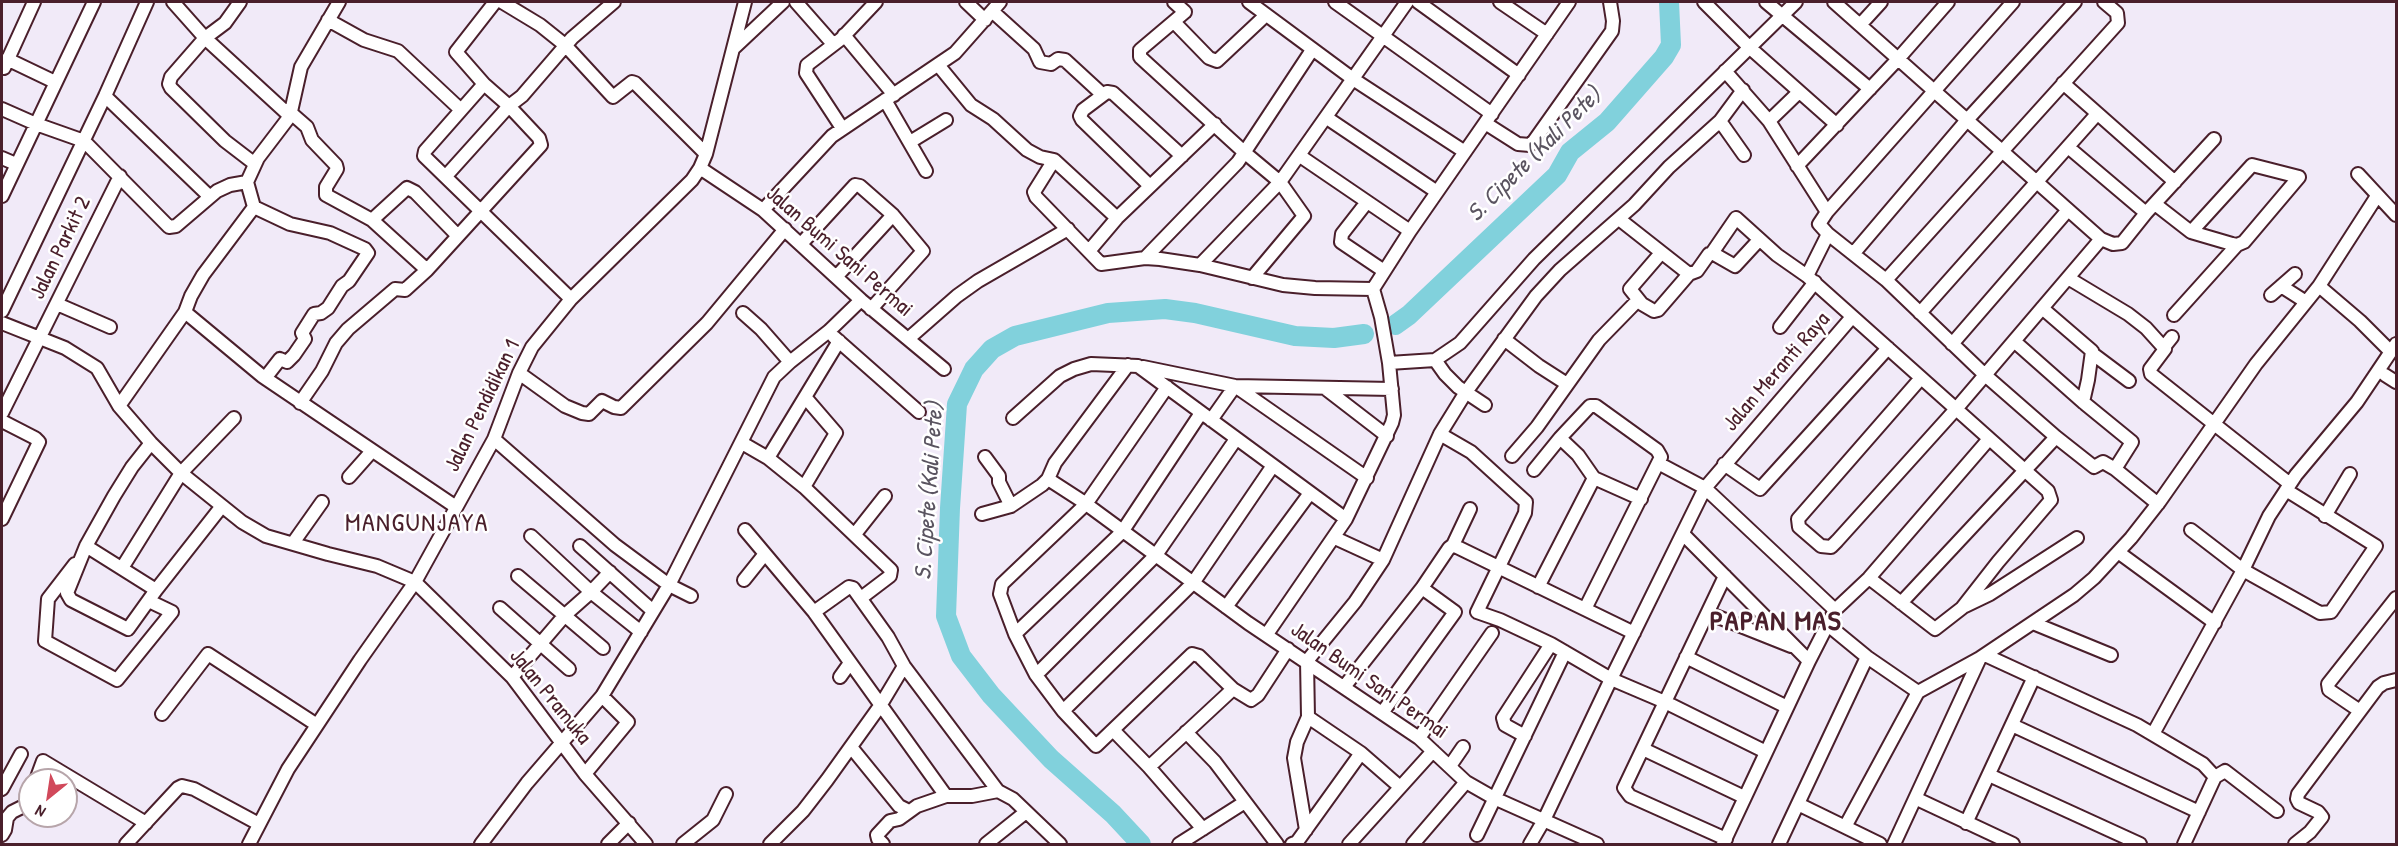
<!DOCTYPE html>
<style>
body{margin:0}
#map{position:relative;width:2398px;height:846px;overflow:hidden;background:#f1eaf8;font-family:"Patrick Hand",sans-serif}
canvas{display:block}
.frame{position:absolute;inset:0;border:3px solid #4a1f2b;pointer-events:none}
.north{position:absolute;left:18px;top:768px;width:60px;height:60px;box-sizing:border-box;background:#fff;border:2px solid #b7a5aa;border-radius:50%;rotate:210deg;font-size:16px;font-weight:700;line-height:24px;text-align:center;color:#4a1f2b}
.north::after{content:'';display:block;margin:auto;width:21px;height:27px;background:#d1495b;clip-path:polygon(50% 0,100% 100%,50% 72%,0 100%)}
</style>
<div id="map">
<canvas width="2398" height="846"></canvas>
<div class="frame"></div>
<div class="north">N</div>
</div>
<script>
const c = document.querySelector('canvas').getContext('2d');
c.lineJoin = 'round';
const shape = rows => new Path2D(rows.map(r => 'M' + r).join(''));
function strokePath(path, color, width, dash) { c.strokeStyle = color; c.lineWidth = width; c.lineCap = dash ? 'butt' : 'round'; c.setLineDash(dash || []); c.stroke(path); }
function drawText(font, color, halo, rows, align = 'center') {
  c.font = font + ' "Patrick Hand",sans-serif'; c.lineWidth = 5; c.setLineDash([]); c.textBaseline = 'middle'; c.strokeStyle = halo; c.fillStyle = color; for (const [text, x, y, turn = 0] of rows) {
    c.save(); c.translate(x, y); c.rotate((+turn || 0) * Math.PI / 180); c.textAlign = isNaN(turn) ? turn : align; if (halo) c.strokeText(text, 0, 0); c.fillText(text, 0, 0); c.restore();
  }
}
strokePath(shape([
 [1395,325,1409,315,1557,175,1570,152,1607,122,1664,57,1671,45,1669,2],
 [1141,844,1113,814,1051,759,991,695,961,656,946,616,950,508,957,404,974,369,992,349,1015,336,1108,313,1165,309,1195,313,1295,336,1334,338,1364,334]
]), '#81d1dc', 20);
const minor = shape([
 [173,2,205,38,290,116],
 [240,2,225,23,205,38,171,77,169,84,171,88,225,141,255,164],
 [502,2,540,25,565,45,613,97,632,82,635,83,706,154],
 [796,2,833,44],
 [966,2,985,20],
 [1174,2,1185,12,1140,50,1140,57,1244,152,1280,182,1304,216,1252,278],
 [1249,2,1353,79,1465,152],
 [1335,2,1492,114],
 [1418,2,1519,75],
 [1500,2,1547,34],
 [1704,2,1749,47,1837,125],
 [1766,2,1870,89],
 [1834,2,2101,239,2113,244,2122,243,2146,213,2214,139],
 [2013,2,1827,212,1819,224,1828,234,1886,280,1985,375,2056,437,2094,467,2103,462,2115,469],
 [992,11,1034,49,1040,62,1051,64,1058,59,1065,60,1103,95],
 [328,20,364,40,398,51,461,110],
 [1174,22,1209,58,1217,61,1266,15],
 [1860,25,1881,2],
 [844,35,894,95],
 [734,48,783,2],
 [7,59,55,82],
 [939,66,971,105,993,119,1027,150,1040,157,1054,160],
 [4,68,34,2],
 [1725,71,1769,121,1827,212],
 [2063,83,2175,182],
 [484,84,425,151,424,156,571,299],
 [105,96,209,196],
 [885,100,926,171],
 [2,109,36,124,84,141,169,227,176,226,217,191,230,185,247,182],
 [291,113,307,127,312,140,336,165,337,169,326,187,326,195,372,220,427,270],
 [1327,118,1437,192],
 [1720,121,1744,155],
 [1769,121,1799,92],
 [1485,123,1518,144,1530,145,1534,141,1612,31,1613,21,1610,2],
 [842,128,806,73,807,65,841,39,876,2],
 [910,142,946,120],
 [2068,147,2146,213],
 [1300,156,1410,231],
 [2,158,16,164],
 [1797,166,1898,59,1948,2],
 [700,168,763,210,861,300,944,369],
 [2358,174,2396,215],
 [446,176,509,106,522,96,572,38,614,2],
 [1150,186,1082,120,1080,116,1083,110,1107,92,1113,93,1182,156],
 [2,196,94,2],
 [1367,202,1342,234,1341,242,1384,271],
 [2155,204,2191,232,2252,165,2299,177,2244,242,2237,245,2232,244,2191,232],
 [763,210,832,136,955,53,1000,2],
 [1117,218,1054,160,1034,192,1036,197,1101,264,1145,258,1160,259,1200,265,1283,285,1315,288,1373,289],
 [1619,219,1689,274],
 [372,220,407,188,415,192,457,235],
 [1828,234,1807,276,2048,491,2051,500,1998,562,1962,608,1935,629,1869,578],
 [801,244,855,185,860,186,893,215,923,251,871,309],
 [1089,251,1117,218,1215,124],
 [1661,253,1630,289,1642,304,1654,311,1658,310,1689,274,1697,271,1709,254,1714,254,1735,266,1759,240],
 [1712,253,1736,218,1777,255,1807,276],
 [1853,254,1967,120,2075,2],
 [1145,258,1238,162,1312,50],
 [1200,265,1280,182,1407,2],
 [836,277,893,215],
 [2068,278,2128,314,2146,328,2165,349,2150,369,2151,374,2290,484],
 [1886,280,2118,23,2117,13,2104,2],
 [2281,286,2306,302],
 [2319,286,2377,196],
 [2271,295,2295,274],
 [57,304,110,327],
 [2042,308,2092,351,2088,380,2083,402],
 [2,311,105,96,147,2],
 [185,312,262,376,456,507],
 [743,313,761,329,790,362],
 [1920,313,2097,114],
 [2174,315,2237,245],
 [2,323,65,348,97,368,119,406,151,443,181,473,242,522,266,536,328,554,377,566,415,582,512,677,585,774,646,844],
 [1780,327,1815,282],
 [834,337,919,412],
 [908,339,957,296,978,281,1068,229],
 [1504,339,1539,366,1567,384],
 [2014,341,2083,402,2132,442,2115,469,2158,504],
 [1952,344,2068,210],
 [2164,347,2172,337],
 [2093,354,2129,381],
 [1435,360,1445,374,1458,387,1485,405],
 [1389,363,1435,360,1460,343,1534,259,1796,2],
 [1143,367,1235,386,1392,389],
 [519,373,565,406,582,413,589,414,602,401,614,407,621,408,707,323,785,229],
 [2385,375,2396,382],
 [266,377,280,359,287,362,294,355,305,339,302,333,314,314,321,313,328,308,342,286,349,281,368,253,365,249,330,233,290,224,254,207,247,182,258,158,290,116,301,67,339,2],
 [1921,378,1798,519,1799,527,1821,546,1831,547,1837,541,1956,409,2101,239],
 [1167,387,1086,504,1002,584,1000,594,1015,634,1036,675,1063,711,1096,746,1192,654,1199,656,1233,689,1251,700,1258,695,1288,649],
 [1326,389,1387,436],
 [300,403,322,371,336,343,348,329,395,289,405,290,427,270,541,145,539,138,509,106,484,84,456,52,495,2],
 [119,406,185,312,191,296,203,275,254,207],
 [2,413,120,176],
 [1013,418,1060,376,1074,369,1091,364,1138,366,1346,519],
 [1211,420,1235,386,1367,478],
 [2,421,35,438,39,442,2,519],
 [1440,434,1471,452,1526,502,1525,513,1477,612,1500,620,1551,644,1611,679,1665,702,1766,752],
 [494,439,615,545,669,585,691,596],
 [151,443,132,467,114,496,86,546,67,593,71,600,128,629,156,590],
 [742,443,768,458,804,487,891,570,890,576,861,598],
 [1512,456,1537,427,1599,340,1638,300],
 [985,457,999,476,999,482,1011,506],
 [768,458,839,341],
 [1658,463,1705,488,1835,610,1809,661,1723,844],
 [1724,464,1760,489,1888,348],
 [1534,470,1560,438],
 [349,477,372,451],
 [1594,478,1641,499],
 [1048,479,1082,501,1248,623,1419,738,1466,782,1494,798,1597,844],
 [804,487,836,433,805,397],
 [982,514,1011,506,1042,485,1048,479,1055,463,1128,365],
 [2325,516,2350,474],
 [745,530,814,612,946,796],
 [2191,530,2243,570,2320,613,2331,612,2376,546,2286,490],
 [855,534,885,496],
 [1683,534,1809,661],
 [531,536,591,592,610,572],
 [1335,538,1383,560],
 [293,543,322,502],
 [1453,545,1470,509],
 [86,546,156,590,222,506],
 [580,546,653,611],
 [2118,552,2215,623],
 [75,564,48,599,45,641,117,680,172,612,149,601],
 [122,568,181,473,234,418],
 [518,576,603,648],
 [1725,576,1624,788,1630,796,1726,839],
 [744,580,764,555],
 [1538,587,1594,478,1578,455,1560,438,1590,406,1596,406,1657,450,1661,457,1585,609],
 [1901,603,2056,437],
 [1965,606,1990,594,2077,538],
 [1226,607,1310,493],
 [500,608,569,669],
 [1835,610,1869,578,1989,439],
 [814,612,849,587,853,588,888,637,904,666,998,791],
 [1708,613,1791,646],
 [2033,623,2111,655],
 [1828,625,1867,657,1918,692,1980,658],
 [1015,634,1122,532,1201,413],
 [1267,634,1346,519,1392,423,1394,415,1389,363,1381,317,1373,289,1410,231,1569,2],
 [1985,655,2137,725,2203,764,2215,777,2184,844],
 [1686,657,1787,707],
 [1036,675,1156,555,1236,439],
 [512,677,565,615,591,592,641,632],
 [840,677,850,663],
 [1344,687,1422,588,1449,548,1453,545,1634,633],
 [1063,711,1193,583,1272,467],
 [2360,711,2329,690,2328,684,2396,598],
 [1382,713,1455,612,1422,588],
 [162,714,208,654,317,725],
 [1308,717,1361,753,1400,787],
 [2012,725,2199,812],
 [1113,730,1149,767,1203,829],
 [1186,732,1215,762,1277,844],
 [2153,734,2243,570,2269,516,2296,475,2357,402,2396,344],
 [1525,736,1505,725,1503,718,1551,644],
 [1419,738,1492,633],
 [851,747,899,806,909,811],
 [1643,749,1744,797],
 [1450,766,1463,747],
 [1149,767,1233,689],
 [585,774,628,722,602,696],
 [1989,775,2140,844],
 [2215,777,2225,771,2277,811],
 [36,780,43,761,146,823],
 [2,789,21,754],
 [1917,799,2013,844],
 [1798,804,1880,844],
 [1966,823,2034,677],
 [1845,827,1918,692],
 [1306,830,1294,758,1297,742,1308,717,1307,661,1355,602,1383,560,1440,434,1466,392,1536,296,1560,270,1634,205,1669,167,1720,121,1743,90],
 [2,835,5,830,7,818,12,812,26,805,30,798],
 [1477,835,1565,652],
 [126,844,178,788,182,786,194,789,259,824],
 [249,844,288,769,360,660,415,582,494,439,519,373,532,347,571,299,692,180,700,168,706,154,745,2],
 [481,844,527,783,602,696,669,585,774,377,790,362,829,331,861,300],
 [608,844,629,823],
 [683,844,713,820,726,794],
 [770,844,803,811,827,780,880,706,904,666],
 [883,844,878,839,877,835,890,821,899,819,917,806,946,796,972,796,998,791,1013,799,1060,844],
 [986,844,1026,812],
 [1179,844,1245,802],
 [1292,844,1297,842,1361,753],
 [1349,844,1433,751],
 [1413,844,1466,782],
 [1530,844,1544,820,1611,679,1705,488,1852,317],
 [1779,844,1867,657],
 [1894,844,1980,658,2074,595,2094,578,2131,538,2160,501,2256,364,2319,286,2360,321,2391,352],
 [2295,844,2310,832,2322,817,2318,812,2299,803,2297,799,2298,794,2378,687,2384,683,2396,680]
]);
strokePath(minor, '#4a1f2b', 16);
strokePath(minor, '#fff', 12);
drawText('22px', '#4a1f2b', '#fff', [
 ["Jalan Parkit 2",61,248,-64],
 ["Jalan Bumi Sani Permai",839,252,41],
 ["Jalan Meranti Raya",1777,372,-49],
 ["Jalan Pendidikan 1",483,406,-64],
 ["Jalan Bumi Sani Permai",1369,681,35],
 ["Jalan Pramuka",550,697,51]
]);
drawText('italic 24px', '#5a5460', '#fff', [
 ["S. Cipete (Kali Pete)",1535,155,-45],
 ["S. Cipete (Kali Pete)",930,491,-86]
]);
c.letterSpacing = '1.5px';
drawText('26px', '#4a1f2b', '#fff', [
 ["MANGUNJAYA",417,524]
]);
c.letterSpacing = '0px';
c.letterSpacing = '1.5px';
drawText('bold 28px', '#4a1f2b', '#fff', [
 ["PAPAN MAS",1776,623]
]);
c.letterSpacing = '0px';
</script>
